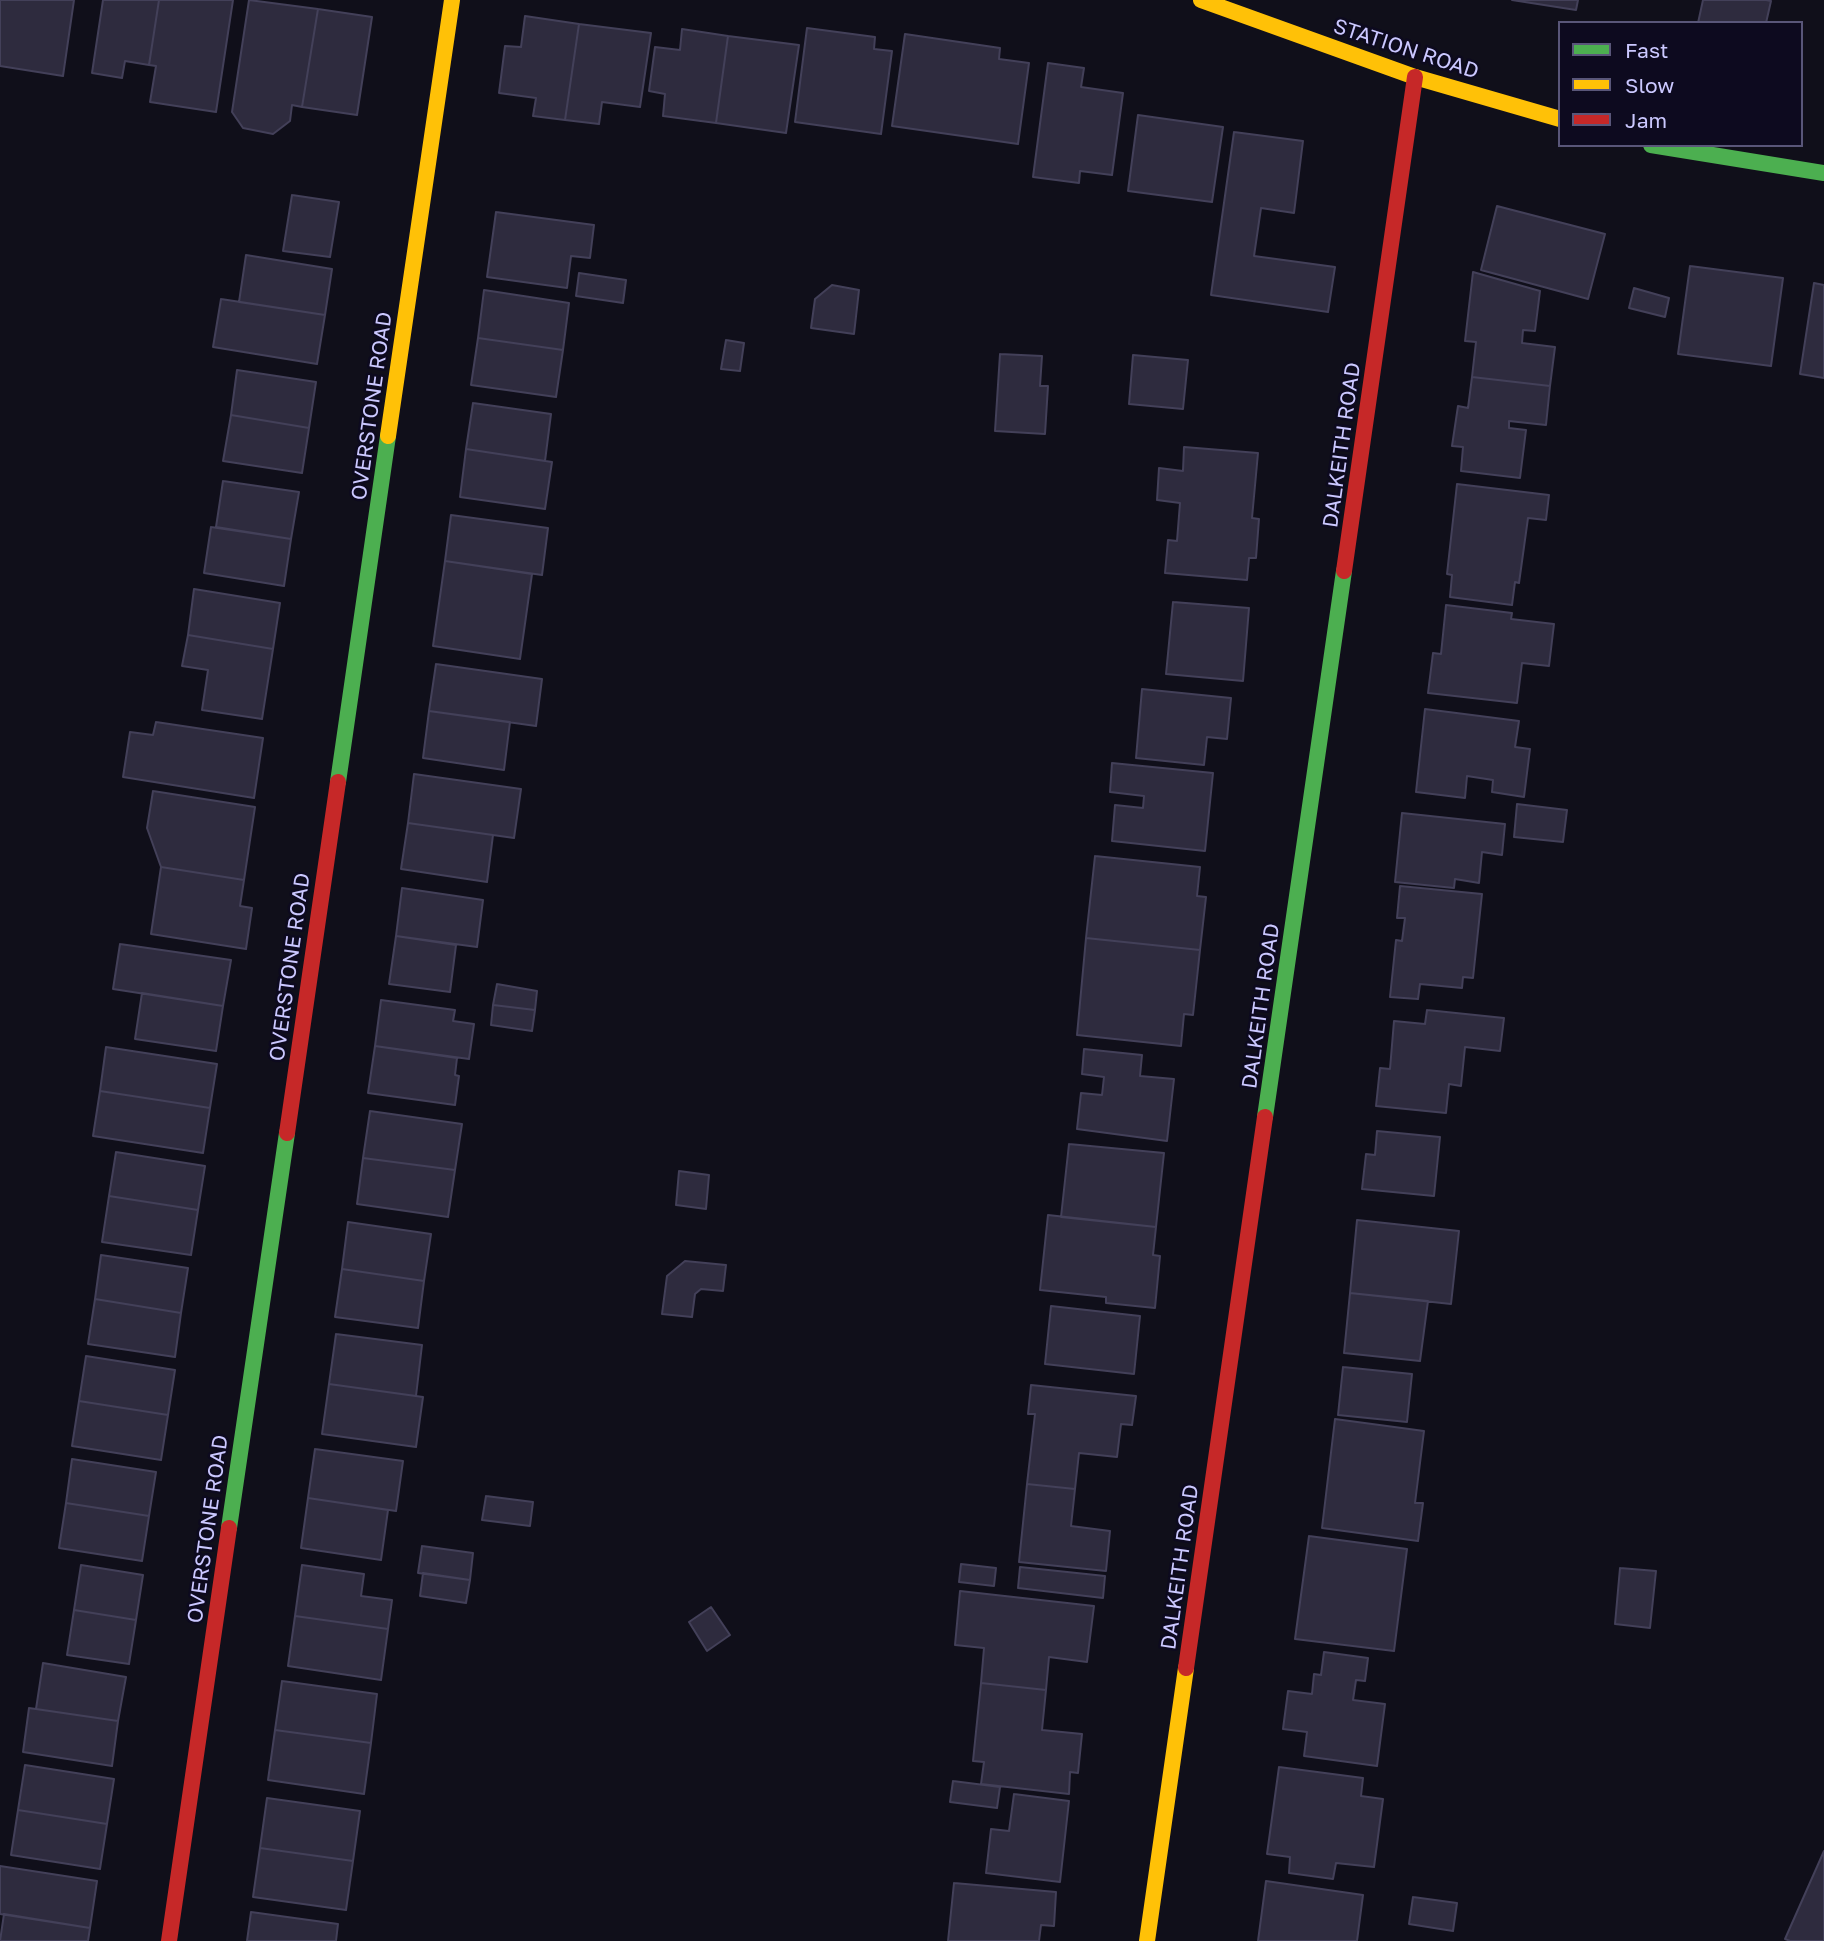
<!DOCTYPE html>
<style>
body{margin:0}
#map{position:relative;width:1824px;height:1941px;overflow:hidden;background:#100f1a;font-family:"Golos Text",sans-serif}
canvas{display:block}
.legend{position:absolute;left:1558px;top:21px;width:245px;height:126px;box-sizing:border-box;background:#0d0a1f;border:2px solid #595679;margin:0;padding:9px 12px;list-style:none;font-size:21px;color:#cbc8ff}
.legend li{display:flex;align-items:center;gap:14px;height:35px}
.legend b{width:35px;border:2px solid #595679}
</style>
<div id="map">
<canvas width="1824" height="1941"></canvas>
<ul class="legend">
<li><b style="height:9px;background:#4caf50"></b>Fast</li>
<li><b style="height:9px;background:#ffc107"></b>Slow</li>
<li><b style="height:9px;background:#c62828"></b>Jam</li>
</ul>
</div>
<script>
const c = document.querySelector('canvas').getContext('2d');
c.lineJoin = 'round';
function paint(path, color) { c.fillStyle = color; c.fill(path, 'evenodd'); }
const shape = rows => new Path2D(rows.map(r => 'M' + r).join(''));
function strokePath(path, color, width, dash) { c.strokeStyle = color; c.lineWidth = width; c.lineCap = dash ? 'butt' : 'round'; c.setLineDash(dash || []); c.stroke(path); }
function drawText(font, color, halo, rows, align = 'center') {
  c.font = font + ' "Golos Text",sans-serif'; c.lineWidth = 5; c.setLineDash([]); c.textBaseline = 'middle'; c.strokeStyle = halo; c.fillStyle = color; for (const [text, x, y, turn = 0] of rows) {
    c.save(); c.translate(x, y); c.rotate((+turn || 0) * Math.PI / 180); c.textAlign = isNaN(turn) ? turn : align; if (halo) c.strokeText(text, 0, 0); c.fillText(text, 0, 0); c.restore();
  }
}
const building = shape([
 [0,0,74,0,63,76,0,66,0,0],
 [103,0,159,0,149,65,125,61,122,78,92,73,103,0],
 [159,0,233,0,216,112,150,102,156,66,149,65,159,0],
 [249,0,318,9,302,107,292,105,290,121,273,134,243,128,232,112,249,0],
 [1512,0,1578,0,1576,10,1512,0],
 [1703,0,1766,0,1771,1,1766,23,1698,23,1703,0],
 [318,9,372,17,357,115,302,107,318,9],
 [525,16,579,24,565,120,533,116,536,98,499,93,505,46,521,47,525,16],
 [579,24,651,33,640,107,602,102,599,124,565,120,579,24],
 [807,28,875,37,874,49,892,51,881,134,795,122,807,28],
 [682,29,728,36,716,123,663,116,665,94,649,91,655,47,680,50,682,29],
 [905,34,1000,48,999,59,1029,63,1018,144,892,126,905,34],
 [728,36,799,45,786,133,716,123,728,36],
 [1048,63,1084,68,1081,87,1123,93,1112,175,1080,171,1079,183,1033,177,1048,63],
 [1138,115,1223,127,1212,202,1128,191,1138,115],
 [1234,132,1303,141,1294,213,1261,208,1254,256,1335,267,1328,312,1211,295,1234,132],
 [292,195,339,202,330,257,283,251,292,195],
 [1497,206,1605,234,1588,299,1481,270,1497,206],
 [496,212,594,225,590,258,571,256,567,288,487,277,496,212],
 [246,255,332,269,325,315,239,302,246,255],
 [1690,266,1783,278,1771,366,1678,354,1690,266],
 [1473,272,1540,291,1535,331,1523,330,1522,343,1555,347,1550,386,1472,377,1476,342,1465,341,1473,272],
 [579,273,626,280,623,303,576,296,579,273],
 [1814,283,1824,285,1824,378,1800,374,1814,283],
 [832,285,859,290,854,334,811,328,815,299,832,285],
 [1634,288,1669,298,1665,317,1629,308,1634,288],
 [484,290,569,303,563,350,478,338,484,290],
 [221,299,325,315,317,364,213,347,221,299],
 [478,338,563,350,556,397,471,385,478,338],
 [726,340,744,343,740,371,721,369,726,340],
 [1000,354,1042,356,1040,386,1048,386,1045,434,995,431,1000,354],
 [1133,355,1188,360,1183,409,1129,404,1133,355],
 [237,370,316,382,309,428,231,415,237,370],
 [1472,377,1550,386,1546,425,1509,421,1509,428,1526,430,1520,478,1461,471,1463,447,1452,446,1458,406,1468,408,1472,377],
 [473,403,551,414,545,461,466,449,473,403],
 [231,415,309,428,302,473,223,461,231,415],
 [1184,447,1258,453,1252,518,1259,519,1256,558,1249,558,1247,580,1165,573,1168,540,1177,541,1180,503,1157,500,1159,468,1183,471,1184,447],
 [466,449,552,462,545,509,460,497,466,449],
 [223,481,299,492,291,539,216,527,223,481],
 [1457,484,1549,495,1546,520,1528,518,1519,583,1515,582,1512,605,1450,597,1452,575,1447,574,1457,484],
 [451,515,548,528,542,575,445,561,451,515],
 [211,527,291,539,284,586,204,573,211,527],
 [445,561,532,574,520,659,433,646,445,561],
 [194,589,280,603,273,649,188,635,194,589],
 [1173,602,1249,608,1243,681,1166,674,1173,602],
 [1446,605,1512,613,1511,619,1554,624,1549,666,1522,663,1517,703,1428,693,1433,653,1441,654,1446,605],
 [188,635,273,649,262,719,202,710,208,670,182,666,188,635],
 [436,664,542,679,536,726,429,711,436,664],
 [1142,689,1231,698,1227,739,1207,737,1204,765,1136,758,1142,689],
 [1425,709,1519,721,1515,747,1530,749,1524,797,1492,792,1493,780,1467,776,1465,798,1416,792,1425,709],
 [429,711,510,722,504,770,423,758,429,711],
 [156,722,263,738,254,798,123,777,130,732,153,735,156,722],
 [1112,763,1213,773,1205,851,1112,841,1115,805,1143,808,1144,796,1110,792,1112,763],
 [414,774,521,789,514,838,408,823,414,774],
 [153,791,255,807,244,880,161,867,147,828,153,791],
 [1517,804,1567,810,1563,842,1514,837,1517,804],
 [1402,813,1505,824,1502,855,1482,852,1479,883,1455,879,1454,888,1395,882,1402,813],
 [408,823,493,835,487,882,401,869,408,823],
 [1095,856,1200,867,1197,896,1206,897,1200,950,1086,938,1095,856],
 [161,867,244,880,240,906,252,908,246,949,151,934,161,867],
 [1400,886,1482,894,1473,978,1463,977,1462,988,1420,984,1418,999,1390,997,1396,940,1402,941,1405,918,1397,918,1400,886],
 [402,888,483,900,477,947,396,936,402,888],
 [396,936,456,945,450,992,389,984,396,936],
 [1086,938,1200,950,1193,1015,1184,1014,1181,1046,1077,1035,1086,938],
 [120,944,231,960,223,1006,113,989,120,944],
 [497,984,537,991,535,1010,493,1005,497,984],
 [142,993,223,1006,216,1051,135,1039,142,993],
 [381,1000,455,1010,453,1021,474,1024,469,1059,375,1046,381,1000],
 [493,1005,535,1010,532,1031,491,1025,493,1005],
 [1427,1010,1504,1018,1500,1051,1465,1047,1461,1086,1449,1084,1446,1113,1376,1106,1380,1068,1390,1069,1394,1021,1425,1024,1427,1010],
 [375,1046,457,1058,455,1075,459,1076,455,1105,368,1093,375,1046],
 [106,1047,217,1064,210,1108,100,1091,106,1047],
 [1084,1049,1142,1055,1140,1076,1174,1079,1167,1141,1077,1129,1081,1093,1102,1095,1104,1077,1082,1074,1084,1049],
 [100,1091,210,1108,203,1153,93,1136,100,1091],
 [370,1111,462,1124,455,1170,363,1158,370,1111],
 [1377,1131,1440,1137,1434,1196,1362,1189,1366,1154,1375,1155,1377,1131],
 [1069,1144,1164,1153,1156,1227,1061,1217,1069,1144],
 [116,1152,205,1166,198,1210,109,1196,116,1152],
 [363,1158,455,1170,448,1217,357,1204,363,1158],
 [679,1171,709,1175,706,1209,676,1205,679,1171],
 [109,1196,198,1210,191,1255,102,1242,109,1196],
 [1048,1215,1156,1227,1153,1255,1160,1256,1155,1308,1106,1303,1106,1297,1040,1290,1048,1215],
 [1357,1220,1459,1231,1451,1304,1350,1293,1357,1220],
 [348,1222,431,1234,424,1281,342,1269,348,1222],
 [101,1255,188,1268,181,1313,95,1299,101,1255],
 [685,1261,726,1265,723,1291,701,1289,695,1294,692,1317,662,1314,667,1276,685,1261],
 [342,1269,424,1281,418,1328,335,1317,342,1269],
 [1350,1293,1428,1301,1420,1361,1344,1353,1350,1293],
 [95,1299,181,1313,175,1357,88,1344,95,1299],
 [1051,1306,1140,1316,1134,1374,1045,1364,1051,1306],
 [336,1334,422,1345,416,1396,329,1384,336,1334],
 [86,1356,175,1370,168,1415,79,1401,86,1356],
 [1343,1367,1412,1374,1407,1422,1338,1415,1343,1367],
 [329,1384,423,1397,416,1447,322,1434,329,1384],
 [1031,1385,1136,1396,1132,1425,1121,1424,1117,1457,1079,1453,1075,1489,1027,1484,1035,1414,1028,1414,1031,1385],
 [79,1401,168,1415,161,1460,72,1446,79,1401],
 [1335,1419,1424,1431,1415,1503,1423,1503,1418,1541,1322,1528,1335,1419],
 [315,1449,403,1461,396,1511,308,1498,315,1449],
 [72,1459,156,1472,149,1516,66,1503,72,1459],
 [1027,1484,1075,1489,1071,1526,1110,1531,1106,1571,1019,1562,1027,1484],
 [486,1496,533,1502,530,1526,482,1520,486,1496],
 [308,1498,388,1510,381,1560,301,1548,308,1498],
 [66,1503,149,1516,142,1561,59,1548,66,1503],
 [1309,1536,1407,1549,1394,1651,1295,1639,1309,1536],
 [422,1546,473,1553,470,1580,418,1573,422,1546],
 [961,1564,996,1568,994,1586,959,1582,961,1564],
 [81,1565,143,1575,136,1620,74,1610,81,1565],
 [302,1565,364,1574,361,1596,392,1600,388,1629,295,1616,302,1565],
 [1020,1567,1105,1576,1103,1598,1018,1588,1020,1567],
 [1620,1568,1656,1571,1650,1628,1615,1624,1620,1568],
 [423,1573,470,1580,466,1603,420,1596,423,1573],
 [960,1591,1094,1606,1087,1662,1049,1657,1046,1690,981,1683,984,1648,955,1645,960,1591],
 [711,1607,730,1635,707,1651,689,1622,711,1607],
 [74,1610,136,1620,129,1664,67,1655,74,1610],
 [295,1616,388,1629,381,1680,288,1666,295,1616],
 [1324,1652,1368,1658,1365,1681,1356,1680,1353,1700,1385,1704,1377,1766,1304,1756,1307,1732,1283,1729,1288,1691,1312,1694,1314,1674,1321,1675,1324,1652],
 [43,1663,126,1677,118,1721,36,1709,43,1663],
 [282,1681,377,1694,371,1743,275,1730,282,1681],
 [981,1683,1046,1690,1042,1730,1082,1734,1078,1773,1070,1772,1069,1794,981,1784,984,1762,973,1761,981,1683],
 [29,1708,118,1721,112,1766,23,1752,29,1708],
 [275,1730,371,1743,364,1794,268,1780,275,1730],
 [25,1765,114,1779,107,1824,18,1810,25,1765],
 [1279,1767,1363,1778,1361,1796,1383,1799,1374,1867,1336,1863,1333,1879,1289,1873,1290,1857,1267,1854,1279,1767],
 [953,1781,1000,1787,997,1808,950,1802,953,1781],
 [1014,1794,1069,1801,1060,1882,986,1873,991,1829,1009,1831,1014,1794],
 [267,1798,360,1811,353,1861,260,1848,267,1798],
 [18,1810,107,1824,100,1869,11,1855,18,1810],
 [260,1848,353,1861,346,1910,253,1897,260,1848],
 [1824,1851,1824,1941,1790,1941,1785,1939,1824,1851],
 [0,1866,97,1881,90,1928,0,1914,0,1866],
 [1266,1881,1363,1895,1357,1941,1258,1941,1266,1881],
 [954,1883,1056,1892,1054,1926,1041,1925,1039,1941,948,1941,954,1883],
 [1413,1897,1457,1903,1453,1931,1409,1924,1413,1897],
 [251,1912,338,1924,336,1941,247,1941,251,1912],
 [4,1914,90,1928,88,1941,0,1941,4,1914]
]);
paint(building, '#2e2b3e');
strokePath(building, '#434059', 2);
strokePath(shape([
 [1651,145,1824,173],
 [338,782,388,436],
 [1265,1117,1344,571],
 [229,1528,287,1133]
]), '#4caf50', 16);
strokePath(shape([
 [1201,0,1415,77,1560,119],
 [388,436,452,0],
 [1147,1941,1186,1668]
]), '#ffc107', 16);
strokePath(shape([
 [1344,571,1415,77],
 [287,1133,338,782],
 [1186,1668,1265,1117],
 [169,1941,229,1528]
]), '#c62828', 16);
drawText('21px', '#cbc8ff', '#0d0a1f', [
 ["STATION ROAD",1406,49,18],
 ["OVERSTONE ROAD",372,406,-82],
 ["DALKEITH ROAD",1342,445,-82],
 ["OVERSTONE ROAD",290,967,-82],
 ["DALKEITH ROAD",1261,1006,-82],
 ["OVERSTONE ROAD",208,1529,-82],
 ["DALKEITH ROAD",1180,1567,-82]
]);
</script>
